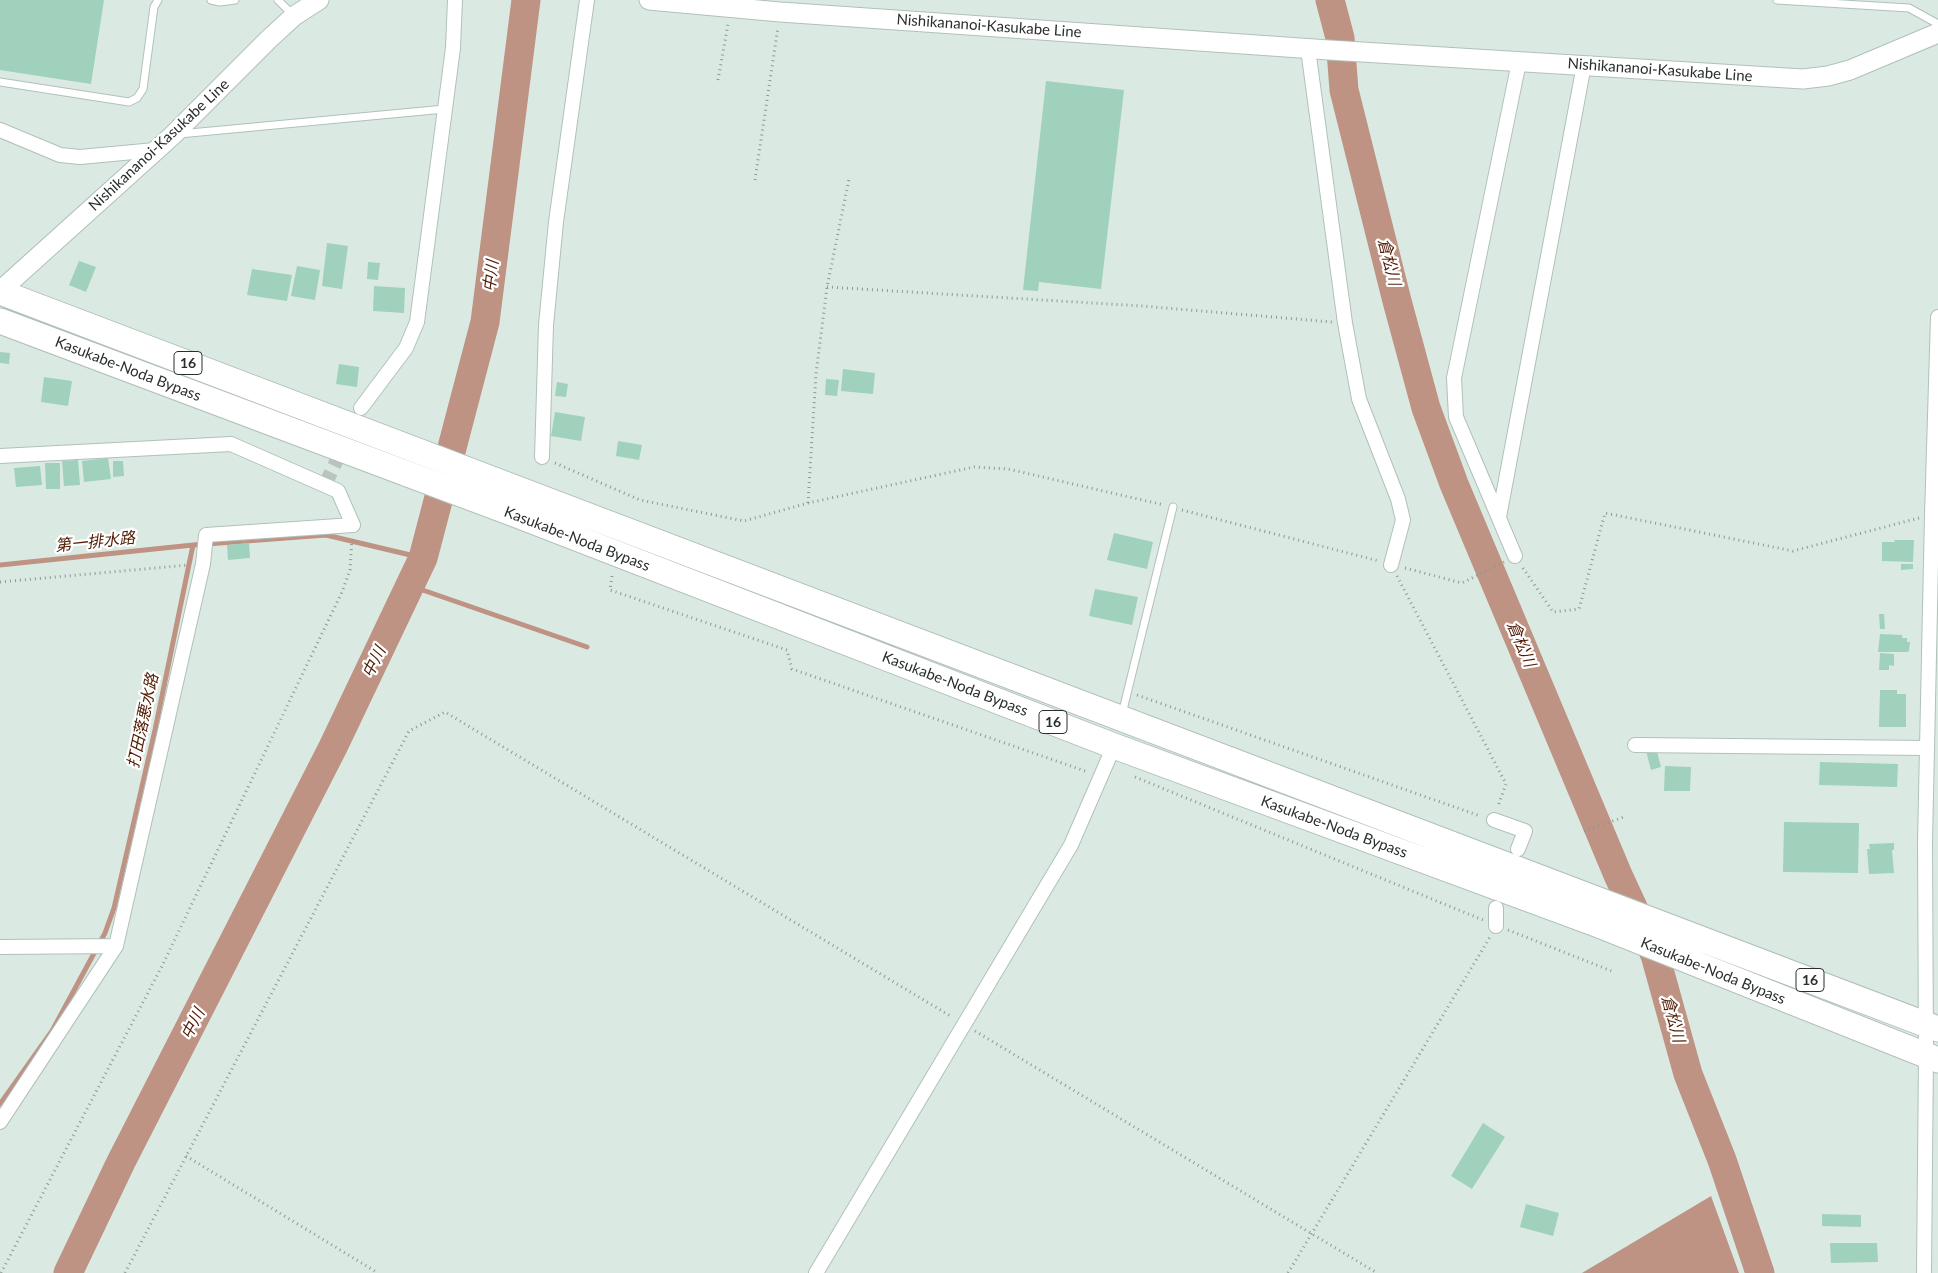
<!DOCTYPE html>
<meta charset="utf-8">
<style>
body{margin:0}
canvas{display:block;background:#daeae3}
</style>
<canvas width="1938" height="1273"></canvas>
<script>
const c = document.querySelector('canvas').getContext('2d');
c.lineJoin = 'round';
function paint(path, color) { c.fillStyle = color; c.fill(path, 'evenodd'); }
const shape = rows => new Path2D(rows.map(r => 'M' + r).join(''));
function strokePath(path, color, width, dash) { c.strokeStyle = color; c.lineWidth = width; c.lineCap = dash ? 'butt' : 'round'; c.setLineDash(dash || []); c.stroke(path); }
function drawText(font, color, halo, rows, align = 'center') {
  c.font = font + ' Lato,"Noto Sans JP",sans-serif'; c.lineWidth = 4.5; c.setLineDash([]); c.textBaseline = 'middle'; c.strokeStyle = halo; c.fillStyle = color; for (const [text, x, y, turn = 0] of rows) {
    c.save(); c.translate(x, y); c.rotate((+turn || 0) * Math.PI / 180); c.textAlign = isNaN(turn) ? turn : align; if (halo) c.strokeText(text, 0, 0); c.fillText(text, 0, 0); c.restore();
  }
}
paint(shape([
 [1711,1196,1739,1273,1582,1273]
]), '#bf9383');
strokePath(shape([
 [0,565,193,545,326,535,423,558],
 [411,586,587,647],
 [0,1104,52,1031,105,933,114,908,155,730,193,545]
]), '#bf9383', 5);
strokePath(shape([
 [1330,0,1340,38,1344,90,1397,301,1426,408,1454,484,1618,875,1655,955,1688,1074,1722,1160,1760,1273],
 [68,1273,121,1162,333,747,423,558,485,322,526,0]
]), '#bf9383', 29);
paint(shape([
 [0,0,104,0,91,84,0,70],
 [1046,81,1124,90,1101,289,1039,282,1038,291,1023,290],
 [327,243,348,246,342,289,322,286],
 [79,261,96,267,86,292,69,285],
 [368,262,380,263,378,280,367,279],
 [297,266,320,270,315,300,291,296],
 [252,269,292,275,287,301,247,295],
 [374,286,405,288,404,313,373,311],
 [0,352,10,353,9,364,0,363],
 [339,364,359,367,357,387,336,384],
 [843,369,875,373,873,394,841,391],
 [44,377,72,381,68,406,41,402],
 [826,379,839,380,837,396,825,395],
 [557,382,568,384,566,397,555,396],
 [555,412,585,417,581,441,551,436],
 [618,441,642,445,639,460,616,456],
 [108,458,111,479,84,482,82,461],
 [78,460,80,485,64,486,62,461],
 [113,461,123,461,124,476,113,477],
 [45,463,60,463,60,489,46,489],
 [40,466,42,485,16,487,14,468],
 [1114,533,1153,542,1147,569,1107,560],
 [1894,540,1914,540,1913,562,1882,561,1882,542,1895,542],
 [249,543,250,558,228,560,227,545],
 [1901,564,1913,564,1913,569,1901,570],
 [1095,589,1138,597,1132,625,1089,616],
 [1879,614,1884,614,1885,629,1880,629],
 [1880,634,1902,635,1902,638,1907,638,1907,642,1910,642,1909,651,1908,652,1878,652],
 [1880,653,1894,654,1894,666,1889,665,1889,670,1879,670],
 [1880,690,1897,690,1897,694,1906,694,1906,727,1879,727],
 [1656,748,1661,767,1651,770,1646,751],
 [1820,762,1898,764,1897,787,1819,785],
 [1665,766,1691,767,1690,791,1664,791],
 [1784,822,1859,823,1858,873,1783,872],
 [1894,843,1894,850,1892,850,1894,873,1869,874,1867,849,1870,849,1869,844],
 [1483,1123,1505,1137,1472,1189,1451,1176],
 [1526,1204,1559,1213,1553,1236,1520,1227],
 [1822,1214,1861,1215,1861,1227,1822,1226],
 [1830,1243,1877,1243,1878,1262,1831,1263]
]), '#9fd1bd');
strokePath(shape([
 [325,485,344,445]
]), '#b7c5be', 14, [14, 7]);
const lane = shape([
 [211,0,220,2,235,0],
 [278,0,294,16],
 [1777,0,1909,8,1938,24],
 [0,82,129,102,137,98,143,89,154,7,158,0],
 [179,134,445,109],
 [1122,714,1173,507]
]);
const street = shape([
 [1308,49,1345,323,1359,399,1398,499,1403,520,1391,565],
 [0,130,60,155,80,157,155,150],
 [361,408,406,348,417,322,453,48,455,0],
 [0,456,231,444,338,491,353,525,206,535,203,564,116,946,0,1122],
 [542,457,546,325,556,222,587,0],
 [1499,517,1584,65],
 [1515,556,1456,417,1454,378,1519,62],
 [1635,745,1927,748],
 [1494,820,1525,831,1518,849],
 [1496,908,1496,926],
 [0,947,116,946],
 [816,1273,1071,845,1114,746],
 [1924,1273,1926,1055,1925,842,1932,515,1938,317]
]);
const secondary = shape([
 [649,0,780,12,1329,50,1803,79,1828,76,1850,70,1938,33],
 [0,291,173,135,268,40,294,16,319,0]
]);
const highway = shape([
 [0,292,1938,1029],
 [0,321,517,515,1114,746,1591,922,1938,1060]
]);
strokePath(lane, '#b1c0ba', 9);
strokePath(street, '#b1c0ba', 16);
strokePath(secondary, '#b1c0ba', 21);
strokePath(highway, '#b1c0ba', 27);
strokePath(shape([
 [718,80,728,24],
 [755,180,778,27],
 [827,287,1142,306,1332,322],
 [555,463,640,500,744,521,808,503,974,467,1008,469,1164,505],
 [808,503,816,374,827,287,849,179],
 [1182,510,1379,561],
 [1405,568,1462,583,1504,562],
 [1523,568,1553,612,1579,609,1605,513,1793,551,1919,518],
 [612,576,610,590,787,650,792,669,1088,772],
 [1397,576,1506,784,1498,806],
 [0,582,189,565],
 [1137,695,1480,816],
 [1135,777,1483,920],
 [1584,831,1624,817],
 [1508,930,1614,972],
 [975,1031,1377,1273],
 [186,1156,378,1273],
 [1,1273,162,966,342,592,350,570,352,538],
 [125,1273,409,731,445,712,952,1017],
 [1288,1273,1490,937]
]), '#8d9993', 3, [1, 4]);
strokePath(lane, '#fff', 7);
strokePath(street, '#fff', 14);
strokePath(secondary, '#fff', 19);
strokePath(highway, '#fff', 25);
for (const [x, y, w] of [
 [188,363,28],
 [1053,722,28],
 [1810,980,28]
]) { const box = new Path2D(); box.roundRect(x - w / 2, y - 11.5, w, 23, 4); c.fillStyle = '#fff'; c.fill(box); strokePath(box, '#292f2c', 1); }
drawText('bold 14px', '#292f2c', null, [
 ["16",188,363],
 ["16",1053,722],
 ["16",1810,980]
]);
drawText('15px', '#292f2c', '#fff', [
 ["Nishikananoi-Kasukabe Line",989,26,4],
 ["Nishikananoi-Kasukabe Line",1660,70,4],
 ["Nishikananoi-Kasukabe Line",159,145,-43],
 ["Kasukabe-Noda Bypass",128,369,21],
 ["Kasukabe-Noda Bypass",577,539,21],
 ["Kasukabe-Noda Bypass",955,684,21],
 ["Kasukabe-Noda Bypass",1334,827,20],
 ["Kasukabe-Noda Bypass",1713,971,22]
]);
drawText('italic 16px', '#521b04', '#fff', [
 ["倉松川",1389,262,76],
 ["中川",491,276,-83],
 ["第一排水路",95,542,-6],
 ["倉松川",1521,644,67],
 ["中川",374,662,-64],
 ["打田落悪水路",143,721,-78],
 ["倉松川",1673,1019,75],
 ["中川",193,1024,-63]
]);
</script>
